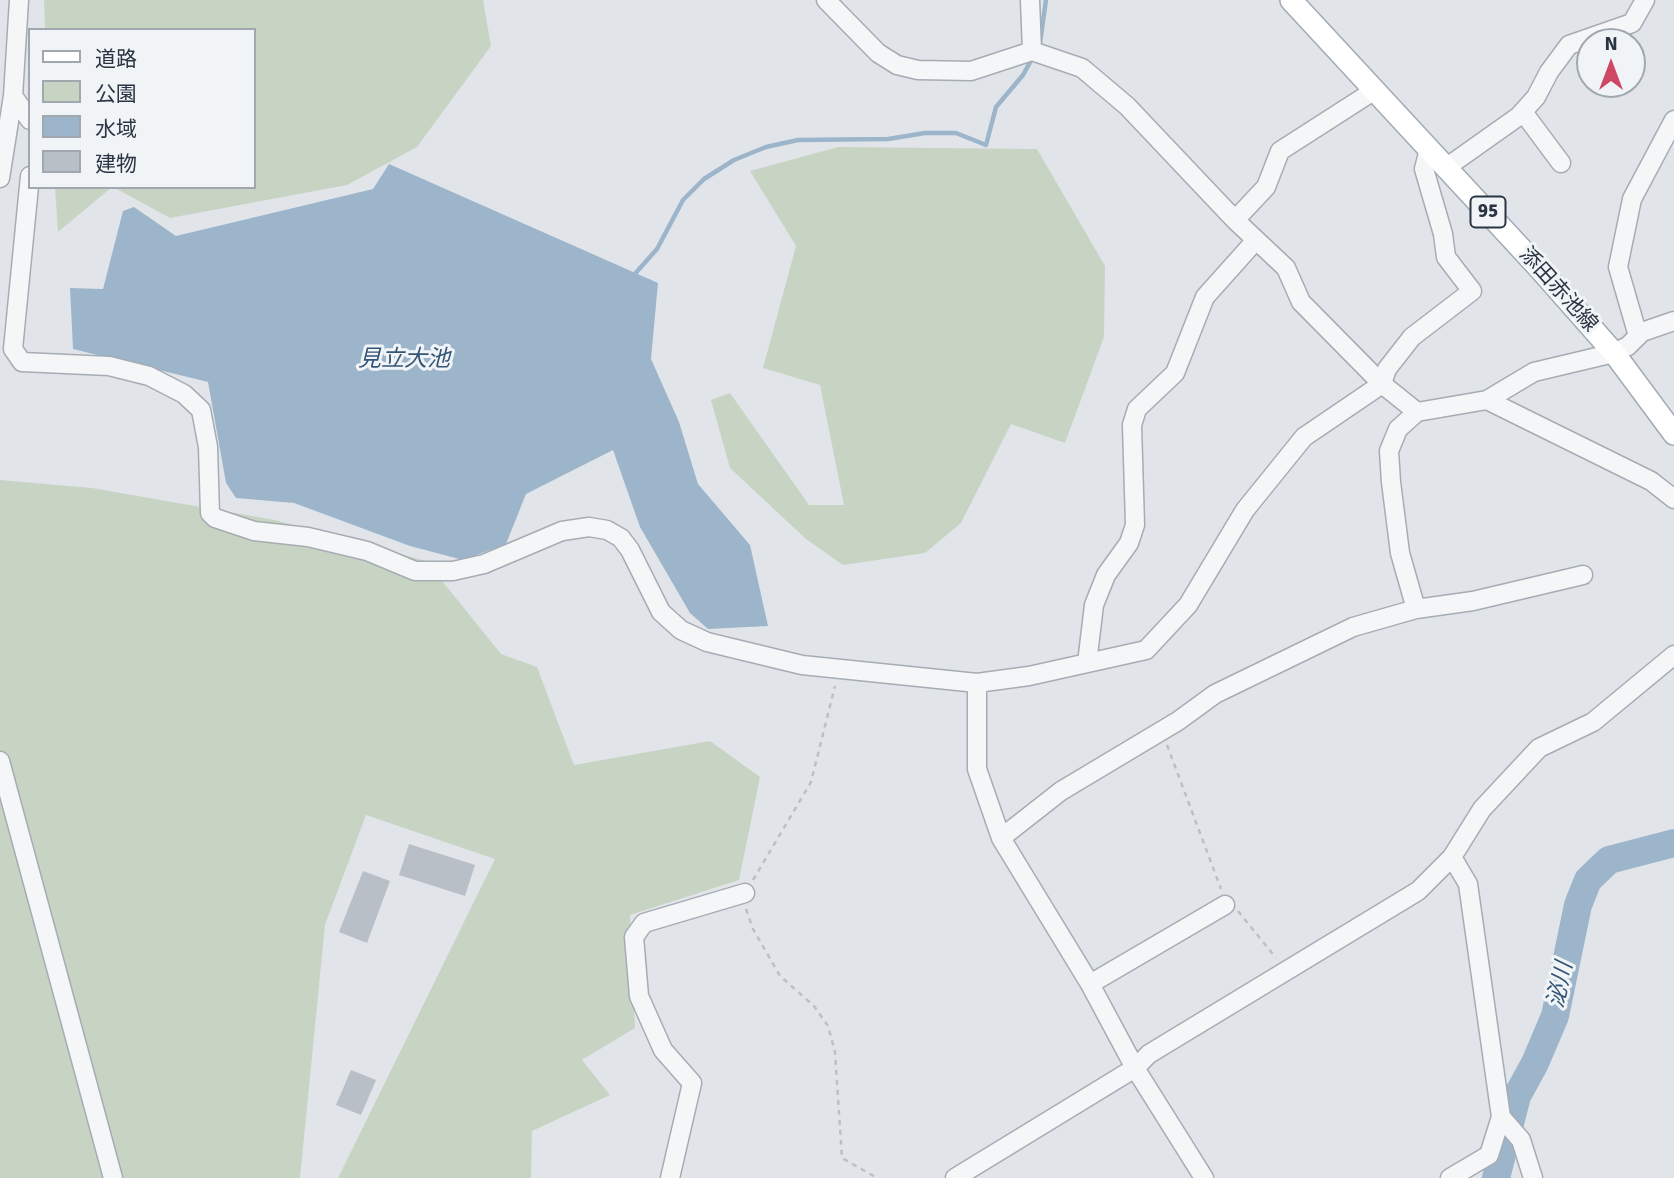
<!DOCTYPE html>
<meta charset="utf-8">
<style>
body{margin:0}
#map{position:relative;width:1674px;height:1178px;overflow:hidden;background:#e1e5ea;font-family:Signika,"Noto Sans JP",sans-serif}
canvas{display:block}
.legend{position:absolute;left:28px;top:28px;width:228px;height:161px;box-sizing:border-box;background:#f1f4f7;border:2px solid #a1a7af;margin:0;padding:9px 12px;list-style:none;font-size:21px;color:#2a3442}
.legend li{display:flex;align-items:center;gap:14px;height:35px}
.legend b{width:35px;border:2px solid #a1a7af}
.north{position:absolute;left:1576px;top:28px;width:70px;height:70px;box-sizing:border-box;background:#f1f4f7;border:2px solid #a1a7af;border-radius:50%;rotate:0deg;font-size:19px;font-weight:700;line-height:28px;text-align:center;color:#2a3442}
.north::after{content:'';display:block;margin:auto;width:24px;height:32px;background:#ce4865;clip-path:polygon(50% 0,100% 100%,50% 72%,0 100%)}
</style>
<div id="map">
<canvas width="1674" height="1178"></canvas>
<ul class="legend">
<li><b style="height:9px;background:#fff"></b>道路</li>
<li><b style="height:19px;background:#c8d4c3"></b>公園</li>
<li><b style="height:19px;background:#9db5ca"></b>水域</li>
<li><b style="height:19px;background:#b9bfc7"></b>建物</li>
</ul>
<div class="north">N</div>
</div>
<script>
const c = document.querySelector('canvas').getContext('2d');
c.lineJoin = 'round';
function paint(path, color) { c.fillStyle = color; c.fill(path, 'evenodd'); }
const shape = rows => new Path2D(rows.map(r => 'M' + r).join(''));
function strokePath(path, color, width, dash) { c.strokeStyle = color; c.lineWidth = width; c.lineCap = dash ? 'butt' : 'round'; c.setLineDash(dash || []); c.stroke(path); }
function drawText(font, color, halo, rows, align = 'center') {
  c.font = font + ' Signika,"Noto Sans JP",sans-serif'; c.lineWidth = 6; c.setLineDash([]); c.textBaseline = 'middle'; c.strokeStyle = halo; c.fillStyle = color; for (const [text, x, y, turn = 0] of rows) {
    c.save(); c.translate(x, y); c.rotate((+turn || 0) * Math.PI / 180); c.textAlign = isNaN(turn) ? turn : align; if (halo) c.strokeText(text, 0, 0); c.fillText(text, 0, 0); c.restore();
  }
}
paint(shape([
 [44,0,483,0,491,46,417,147,347,185,170,218,113,187,254,187,254,30,45,30],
 [838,147,1037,149,1105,266,1104,337,1065,443,1011,424,961,523,925,553,843,565,806,539,730,468,711,400,730,393,809,505,844,505,820,385,763,368,796,246,750,171],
 [55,187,112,187,58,232],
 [0,480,92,488,275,520,426,561,501,654,537,667,574,765,710,741,760,777,739,880,630,915,635,1028,582,1060,610,1095,532,1131,531,1178,338,1178,495,859,366,815,325,925,300,1178,0,1178]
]), '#c8d4c3');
paint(shape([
 [389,164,658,283,651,359,679,422,698,484,750,545,768,626,708,629,690,613,640,527,613,450,526,494,506,544,463,560,410,546,294,503,236,498,226,483,208,382,73,349,70,288,103,289,123,211,134,207,176,236,373,189]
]), '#9db5ca');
strokePath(shape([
 [1040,43,1046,0],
 [633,276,657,249,683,200,704,179,734,160,766,147,798,140,888,139,925,133,956,133,986,145,996,107,1023,75,1033,57]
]), '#9db5ca', 4.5);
strokePath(shape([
 [1496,1178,1517,1096,1535,1063,1555,1016,1578,905,1588,880,1609,860,1674,843]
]), '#9db5ca', 28);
paint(shape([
 [409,844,475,865,465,896,399,875],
 [363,871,390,881,367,943,339,932],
 [351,1070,376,1080,361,1115,336,1105]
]), '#b9bfc7');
const minor = shape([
 [826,0,878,53,897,65,918,70,971,71,1032,51,1082,68,1127,106,1235,220,1286,268,1301,302,1382,384,1417,412],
 [1030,0,1032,51],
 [13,96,30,120],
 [1523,112,1561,163],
 [1447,167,1519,116,1536,97,1549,72,1569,45,1632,23,1645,0],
 [30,176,13,349,22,362,109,366,149,376,184,394,201,410,208,447,210,513,215,518,254,531,308,537,367,551,415,571,453,571,484,564,562,531,589,527,607,530,621,538,630,550,661,612,681,630,707,642,802,665,977,683,1029,676,1146,650,1188,605,1245,510,1304,437,1382,384,1387,369,1412,337,1472,291,1446,257,1443,234,1424,169,1429,149],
 [0,178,13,96,19,0],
 [1235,220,1266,187,1280,151,1375,90],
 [1638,336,1618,267,1632,199,1674,120],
 [1487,400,1651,481,1674,499],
 [1416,609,1400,553,1391,482,1389,451,1398,429,1417,412,1487,400,1534,372,1614,353,1628,346,1642,332,1674,321],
 [1087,663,1094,605,1106,575,1129,543,1135,525,1132,425,1137,409,1175,373,1205,297,1256,240],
 [977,683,977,769,1001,838,1090,984,1135,1068,1204,1178],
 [0,761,113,1178],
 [1001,838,1061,791,1178,721,1215,694,1353,627,1416,609,1473,601,1583,575],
 [1090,984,1225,905],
 [1501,1117,1521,1140,1533,1178],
 [670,1178,692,1083,663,1050,639,996,634,937,644,923,745,893],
 [955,1178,1135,1068,1149,1054,1418,891,1452,857,1482,809,1539,748,1593,722,1674,655],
 [1450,1178,1489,1155,1501,1117,1468,884,1452,857]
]);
const major = shape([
 [1291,0,1539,268,1614,353,1674,434]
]);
strokePath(minor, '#a6acb4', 21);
strokePath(major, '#a1aab6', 24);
strokePath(shape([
 [1167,745,1221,889],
 [753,880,811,782,835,686],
 [746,909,753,929,780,976,814,1006,828,1026,835,1052,842,1158,877,1178],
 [1238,911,1276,958]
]), '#bbc0c5', 2.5, [5, 5]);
strokePath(minor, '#f4f6f8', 18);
strokePath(major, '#fff', 21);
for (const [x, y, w] of [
 [1488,212,35]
]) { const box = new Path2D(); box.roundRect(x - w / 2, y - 15.5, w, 31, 5); c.fillStyle = '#f1f4f7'; c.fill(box); strokePath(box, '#2a3442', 2); }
drawText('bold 19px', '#2a3442', null, [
 ["95",1488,212]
]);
drawText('21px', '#2a3442', '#f1f4f7', [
 ["添田赤池線",1558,290,48]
]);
drawText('italic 23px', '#345676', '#f1f4f7', [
 ["見立大池",404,360],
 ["泌川",1561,985,-78]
]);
</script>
